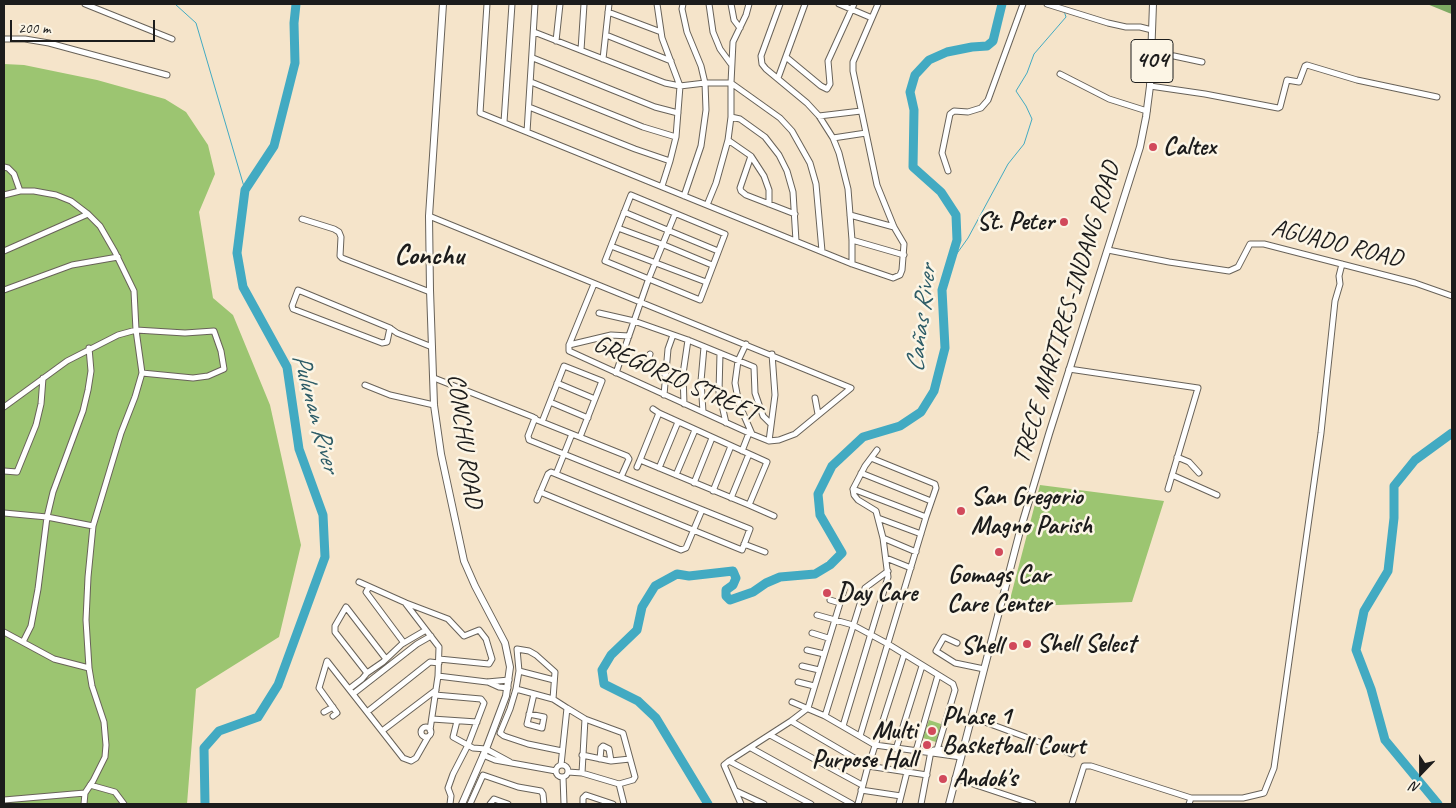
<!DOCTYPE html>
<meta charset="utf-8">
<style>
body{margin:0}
#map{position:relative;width:1456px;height:808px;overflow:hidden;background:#f5e4ca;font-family:Caveat,sans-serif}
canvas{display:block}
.frame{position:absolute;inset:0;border:5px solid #1c1c1c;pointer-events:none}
.north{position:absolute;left:1396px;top:748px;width:50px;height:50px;-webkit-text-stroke:4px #fcf5e5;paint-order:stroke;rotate:202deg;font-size:14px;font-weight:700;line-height:20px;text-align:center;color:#1c1c1c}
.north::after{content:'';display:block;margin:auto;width:18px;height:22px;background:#1c1c1c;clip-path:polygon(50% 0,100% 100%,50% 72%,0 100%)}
.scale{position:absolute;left:10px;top:20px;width:145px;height:22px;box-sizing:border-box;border:2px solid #1c1c1c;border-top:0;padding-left:6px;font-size:15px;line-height:18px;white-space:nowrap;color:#1c1c1c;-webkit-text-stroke:4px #fcf5e5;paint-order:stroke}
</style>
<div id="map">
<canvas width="1456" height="808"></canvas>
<div class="frame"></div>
<div class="north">N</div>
<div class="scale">200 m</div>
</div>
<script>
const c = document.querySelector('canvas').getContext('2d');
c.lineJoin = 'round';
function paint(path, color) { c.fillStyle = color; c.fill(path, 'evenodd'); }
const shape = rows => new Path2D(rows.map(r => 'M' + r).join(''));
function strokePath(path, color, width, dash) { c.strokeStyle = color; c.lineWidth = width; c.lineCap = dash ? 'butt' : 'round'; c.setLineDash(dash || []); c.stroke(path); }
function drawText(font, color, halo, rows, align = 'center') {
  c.font = font + ' Caveat,sans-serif'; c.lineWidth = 5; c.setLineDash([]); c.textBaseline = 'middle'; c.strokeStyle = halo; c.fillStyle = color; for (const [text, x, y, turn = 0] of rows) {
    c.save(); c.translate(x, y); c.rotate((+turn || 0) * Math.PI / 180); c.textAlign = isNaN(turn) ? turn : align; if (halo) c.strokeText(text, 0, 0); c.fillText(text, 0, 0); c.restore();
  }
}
paint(shape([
 [4,64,24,65,97,80,165,99,186,112,208,145,215,174,199,212,213,298,233,315,270,405,301,545,279,637,196,689,187,804,4,804],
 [1040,485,1164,501,1132,602,1008,607],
 [929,720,941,724,936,742,923,738]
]), '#9cc571');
paint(shape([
 [1427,4,1452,4,1452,14,1449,13]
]), '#7daa63');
strokePath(shape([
 [175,4,196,23,245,190],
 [948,266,968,238,1008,164,1024,144,1032,119,1026,106,1016,91,1027,73,1034,54,1066,17,1064,11]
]), '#42aac2', 1);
strokePath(shape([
 [205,804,204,748,219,731,258,717,278,685,325,557,323,515,299,449,287,367,243,287,237,253,245,190,274,146,295,63,294,23,296,4],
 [708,804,656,718,638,701,604,684,602,670,611,655,637,630,642,607,655,586,677,574,689,576,733,571,736,578,733,585,726,590,726,596,730,600,753,592,766,583,780,577,815,574,830,565,842,553,820,515,818,494,832,466,863,437,900,426,921,412,934,391,945,348,942,290,957,240,956,215,941,192,913,167,914,110,910,92,915,75,929,60,947,52,972,47,987,46,993,41,1002,4],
 [1438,804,1385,740,1371,689,1356,650,1364,611,1388,571,1394,518,1394,486,1415,460,1452,433]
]), '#42aac2', 9);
const minor = shape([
 [85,4,172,39],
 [487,4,480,113,852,264,893,278,900,275,902,270,904,244,894,227,877,185,853,71,853,62,878,4],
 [657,4,662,38,680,86,676,137,670,161,662,186],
 [683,4,682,9,687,32,701,66,705,83,706,110,701,146,684,196],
 [709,4,713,32,720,49,731,64],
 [731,4,734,20,740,28],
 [780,4,761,56,762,64,766,69,807,103,819,116,833,138,839,153,848,189,852,240,852,264],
 [839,4,872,18],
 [1047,4,1108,23,1126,27,1140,27,1152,30],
 [608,12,661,32],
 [534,32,665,83,680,86,705,83,731,83,780,118,792,131,810,163,816,184,822,251],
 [606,35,671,61],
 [4,39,25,39,49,43,167,75],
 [556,41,560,4],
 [581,50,584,4],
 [1152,54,1174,56,1202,62],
 [786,57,821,86,827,89,830,84,828,61,854,4],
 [533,58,655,107,678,113],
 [603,59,609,4],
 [1060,74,1109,99,1147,111],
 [778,78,805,4],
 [531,82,643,127,676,137],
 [1150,86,1205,94,1278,108,1280,107,1287,80,1299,82,1305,66,1307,65,1357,80,1437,97],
 [529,107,635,149,670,161],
 [819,116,861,111],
 [731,117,740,119,765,137,779,155,787,171,793,192,796,241],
 [504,122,512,4],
 [527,132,535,4],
 [833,138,866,133],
 [728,140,751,156,764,176,769,190,769,204],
 [751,156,740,188,741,191,746,195,795,214],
 [4,167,8,168,14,174,20,191],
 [948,171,942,153,950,114,954,111,968,112,981,108,988,100,1023,4],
 [4,195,20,191,34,191,56,195,71,201,88,214,100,226,115,252,134,291,136,330,142,373,135,397,121,433,93,526,88,577,86,620,89,668,92,686,104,722,106,745,105,757,93,781,85,793,84,804],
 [631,195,725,234,700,300,605,261,631,195],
 [707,205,716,183,728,140,731,117,731,83,733,42,746,15,749,4],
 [624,212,718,251],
 [850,215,894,227],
 [429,216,851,388,795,434,779,440,769,441,749,433,569,351,569,345,594,284],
 [302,219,334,229,339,232,341,237,340,256,342,258,430,292],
 [618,228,664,245,712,265],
 [852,240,904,255],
 [611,246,706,282],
 [1108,250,1169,262,1229,271,1238,267,1250,244,1264,244,1415,283,1452,296],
 [4,251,88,214],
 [4,290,72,265,118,257],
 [599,313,634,321,688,340,754,367,755,393,763,416,771,424],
 [390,328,387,342,382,343,293,309,292,306,298,290,390,328,397,333,432,347],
 [746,344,738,361,735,383,739,404,752,434],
 [569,345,611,335,629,336],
 [720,353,719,392,726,423],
 [621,356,665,374],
 [646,367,650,354],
 [1069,369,1198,388,1168,489],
 [616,373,649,278,675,214],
 [434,378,533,417,537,420,627,456,629,459,621,477],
 [557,383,595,399],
 [365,385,390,395,434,405],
 [664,395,668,349,673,335],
 [815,398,818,414],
 [550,402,588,418],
 [684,404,683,374,688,340],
 [4,407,67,361,118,335,136,330,185,333,214,331,221,351,224,369,208,376,193,378,142,373],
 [703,412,701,381,704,347],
 [535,418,528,436,529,440,750,529,742,550,551,472,548,474,537,500],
 [542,422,564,366,602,381,580,437],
 [769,441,775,395,772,354],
 [742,451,749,433],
 [1177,457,1189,462,1199,473],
 [640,460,659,413],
 [637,467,640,460,749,505,767,462,659,413,653,409],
 [659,468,678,422],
 [4,471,17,472,36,425,41,404,43,378],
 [861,473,931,501],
 [556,474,572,434],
 [676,475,695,430],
 [1172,475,1217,495],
 [694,483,712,438],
 [853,489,926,517],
 [713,491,731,446],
 [540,492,681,550,686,548,702,510],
 [731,498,749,454],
 [749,505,774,516],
 [4,513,47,517,93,526],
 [878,518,921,534],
 [883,538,916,552],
 [744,544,765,552],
 [886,558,911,568],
 [359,582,406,603,448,619,464,636,479,630,486,639,492,659,489,664,439,659],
 [369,587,366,592,404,643],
 [830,600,840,603],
 [406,604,439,647,438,676,430,730],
 [817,615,853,625,888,644,953,684,955,690,936,753],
 [4,632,54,659,89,668],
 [812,633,828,638],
 [23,642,31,626,38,589,47,517,53,492,83,411,88,390,91,371,89,348],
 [957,643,944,637,936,651,955,663,984,669],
 [807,650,824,654],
 [802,666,819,670],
 [519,671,554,680],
 [367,673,335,632,335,626,346,607,386,659],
 [438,676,487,682,509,680],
 [488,682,499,687,508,688],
 [798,682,814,686],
 [349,689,362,679,367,673,383,662,402,644,426,630],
 [516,689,553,699],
 [353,694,417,644,431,636],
 [435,695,481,699,484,703,468,745,453,774,448,788,451,796,450,804],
 [792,702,825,716,875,745,961,757],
 [567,708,585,719,623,733,635,777,633,780,619,784,582,773,568,772],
 [324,712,333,707],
 [367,712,430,662,439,663],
 [529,714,544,717,542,728,527,724,534,694],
 [333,716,337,713,319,688,327,661,403,758,411,761,416,758,428,737],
 [825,716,865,588,888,571],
 [971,717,1072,754],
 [432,719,477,722],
 [457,721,453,737,473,748,486,749,510,762],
 [791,721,868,766,927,775],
 [843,726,888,577,883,538,876,511,858,500,854,495,853,489,865,466,877,450],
 '421 732a5 5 0 1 1 10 0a5 5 0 1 1-10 0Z',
 [382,731,436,690],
 [770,735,862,785],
 [860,736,926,517,936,488,935,484,871,458],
 [751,748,852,804],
 [896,749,922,666],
 [934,750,948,749,962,752],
 [916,751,938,675],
 [483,755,495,760,556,771],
 [582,755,611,761,630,759],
 [872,755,904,655],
 [600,759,601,748,603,746,609,749,611,761],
 [729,761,811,804],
 '556 771a6 6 0 1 1 12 0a6 6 0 1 1-12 0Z',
 [561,765,567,708,553,699,555,672,536,655,529,651,517,649,519,671,516,689,510,709,500,733,504,736,528,744,562,751],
 [582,773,585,719],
 [563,777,564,804],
 [955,778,1033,804],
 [619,784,624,804],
 [90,785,115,792,124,804],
 [861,790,901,796],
 [736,791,764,804],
 [1191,798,1243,798,1264,793,1274,768,1321,433,1335,301,1340,284,1339,276,1342,264],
 [4,800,85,793],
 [470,804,483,775,518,787,541,791,543,794,544,804],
 [490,804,494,799,508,804],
 [583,804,583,798,586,795,613,804],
 [741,804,724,765,729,761,791,721,808,708,844,590],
 [858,804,868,766],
 [899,804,907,772],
 [921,804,931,751],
 [1072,804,1084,766,1091,766,1191,798,1189,804]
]);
const major = shape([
 [443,4,429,216,430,290,434,405,441,454,464,561,475,586,505,643,510,667,506,696,486,749,462,804],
 [949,804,1020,531,1049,434,1140,147,1146,117,1150,86,1153,4]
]);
strokePath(minor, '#686259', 7);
strokePath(major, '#686259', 8);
strokePath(minor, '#fff', 5);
strokePath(major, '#fff', 6);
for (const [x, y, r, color] of [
 [1153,147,5,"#d1495b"],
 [1064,222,5,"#d1495b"],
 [961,511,5,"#d1495b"],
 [999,552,5,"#d1495b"],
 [827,593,5,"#d1495b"],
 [1027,644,5,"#d1495b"],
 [1013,646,5,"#d1495b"],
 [932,731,5,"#d1495b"],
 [927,745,5,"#d1495b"],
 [943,779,5,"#d1495b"]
]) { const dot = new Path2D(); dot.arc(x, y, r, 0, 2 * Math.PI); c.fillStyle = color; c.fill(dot); strokePath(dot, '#fcf5e5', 2); }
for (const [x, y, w] of [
 [1152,61,42]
]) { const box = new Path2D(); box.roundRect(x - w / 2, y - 21.5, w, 43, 4); c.fillStyle = '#fcf5e5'; c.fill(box); strokePath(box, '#1c1c1c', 1); }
drawText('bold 24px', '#1c1c1c', null, [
 ["404",1152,61]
]);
drawText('bold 25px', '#1c1c1c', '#fcf5e5', [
 ["Caltex",1163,147],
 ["St. Peter",1054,222,"right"],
 ["San Gregorio",971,497],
 ["Magno Parish",971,526],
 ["Gomags Car",999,575,"center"],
 ["Care Center",999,604,"center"],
 ["Day Care",837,593],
 ["Shell Select",1037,644],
 ["Shell",1003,646,"right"],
 ["Phase 1",942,717],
 ["Basketball Court",942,746],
 ["Multi",917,731,"right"],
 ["Purpose Hall",917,760,"right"],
 ["Andok's",953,779]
], 'left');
drawText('25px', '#1c1c1c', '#fcf5e5', [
 ["AGUADO ROAD",1337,244,14],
 ["TRECE MARTIRES-INDANG ROAD",1067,313,-73],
 ["GREGORIO STREET",676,379,24],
 ["CONCHU ROAD",464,441,82]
]);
drawText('italic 26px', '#2d5c67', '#fcf5e5', [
 ["Cañas River",922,319,-83],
 ["Pulunan River",315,413,75]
]);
drawText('bold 28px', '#1c1c1c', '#fcf5e5', [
 ["Conchu",429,257]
]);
</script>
